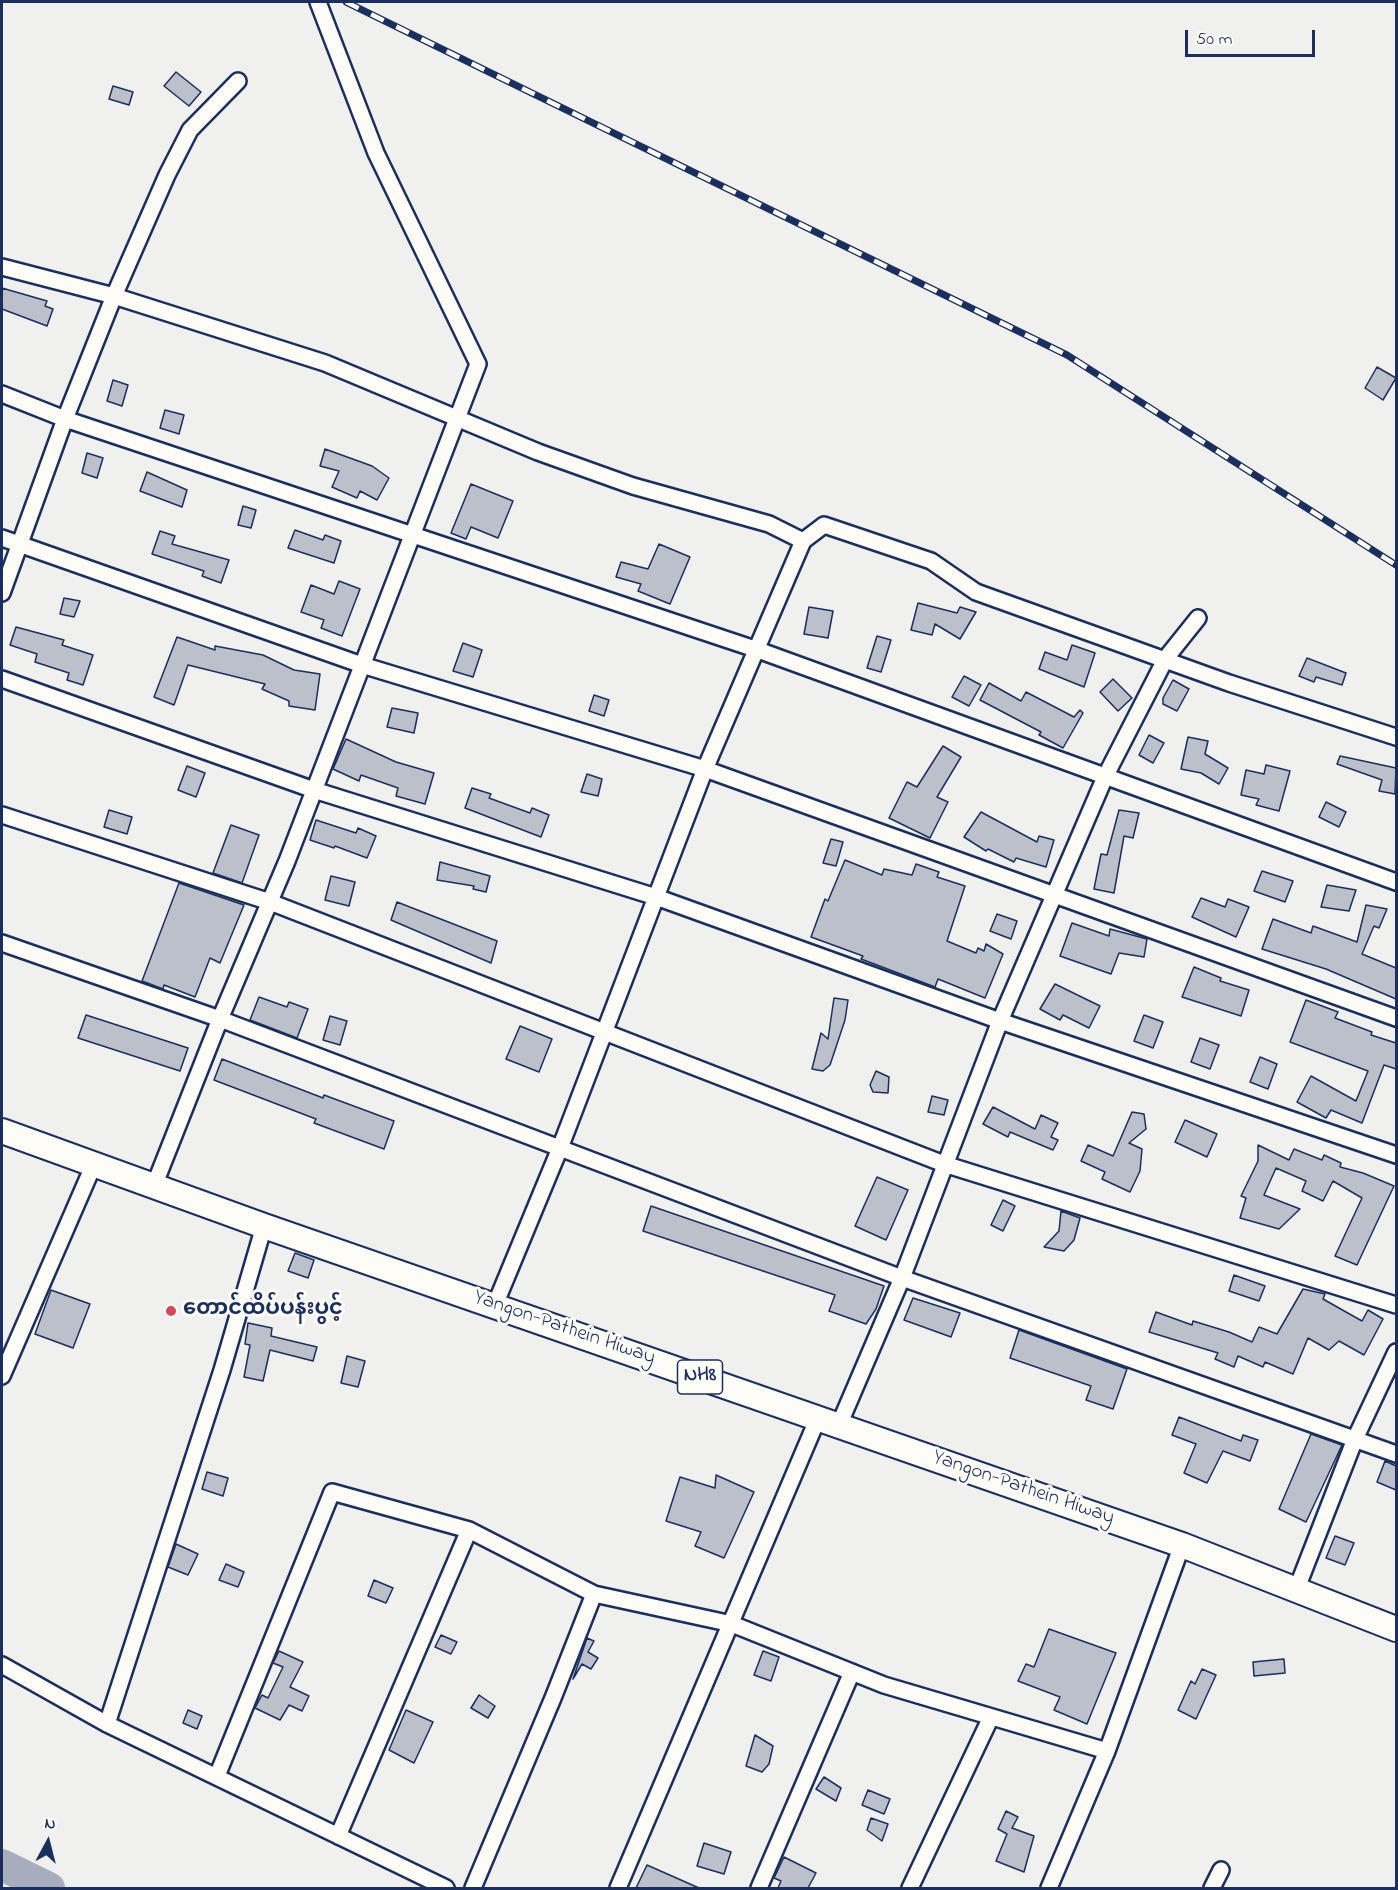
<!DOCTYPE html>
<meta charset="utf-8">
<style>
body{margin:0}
#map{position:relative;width:1398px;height:1890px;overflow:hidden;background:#f0f0ee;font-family:"Indie Flower",sans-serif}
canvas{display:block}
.frame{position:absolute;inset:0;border:3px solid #1b2f5e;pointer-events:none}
.north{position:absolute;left:18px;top:1812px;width:60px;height:60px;-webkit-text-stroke:4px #fdfcf7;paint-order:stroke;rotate:7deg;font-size:16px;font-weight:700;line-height:24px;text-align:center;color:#1b2f5e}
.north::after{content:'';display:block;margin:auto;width:21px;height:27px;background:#1b2f5e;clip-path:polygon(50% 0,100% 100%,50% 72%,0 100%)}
.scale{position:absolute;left:1185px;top:30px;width:130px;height:27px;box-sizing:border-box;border:3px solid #1b2f5e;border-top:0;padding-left:8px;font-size:18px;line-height:21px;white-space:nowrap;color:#1b2f5e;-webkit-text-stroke:4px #fdfcf7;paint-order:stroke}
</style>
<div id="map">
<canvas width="1398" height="1890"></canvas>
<div class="frame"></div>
<div class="north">N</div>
<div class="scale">50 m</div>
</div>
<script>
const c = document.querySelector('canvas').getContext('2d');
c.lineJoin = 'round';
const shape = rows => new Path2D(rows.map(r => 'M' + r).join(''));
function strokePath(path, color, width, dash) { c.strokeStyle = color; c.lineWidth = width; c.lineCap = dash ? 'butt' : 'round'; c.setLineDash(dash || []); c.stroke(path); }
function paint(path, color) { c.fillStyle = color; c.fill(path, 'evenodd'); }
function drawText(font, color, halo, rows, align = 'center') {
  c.font = font + ' "Indie Flower","Noto Sans Myanmar",sans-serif'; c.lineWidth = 6; c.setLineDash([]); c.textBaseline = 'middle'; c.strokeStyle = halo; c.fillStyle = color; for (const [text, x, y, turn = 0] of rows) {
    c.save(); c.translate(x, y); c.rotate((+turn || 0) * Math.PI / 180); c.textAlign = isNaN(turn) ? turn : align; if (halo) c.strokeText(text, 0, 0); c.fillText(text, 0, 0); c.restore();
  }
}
strokePath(shape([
 [2,1865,49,1888]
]), '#a7adbd', 32);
const building = shape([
 [176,72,201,92,189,106,164,86,176,72],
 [113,86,133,92,129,105,109,99,113,86],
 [2,288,47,301,45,306,53,309,47,326,2,309,2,288],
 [1377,367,1396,378,1383,400,1365,388,1377,367],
 [113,380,128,385,122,406,107,401,113,380],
 [165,410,184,415,179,434,160,428,165,410],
 [325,449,372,466,389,478,377,500,360,491,357,498,332,487,339,471,320,466,325,449],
 [87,453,103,458,97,478,82,473,87,453],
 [147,472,187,490,182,507,140,491,147,472],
 [471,484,513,501,498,538,471,527,466,539,451,533,471,484],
 [243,506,256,510,251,528,238,525,243,506],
 [295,530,323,540,325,535,341,541,334,563,288,548,295,530],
 [160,531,175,536,172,544,229,560,221,583,202,576,204,571,152,554,160,531],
 [659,544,690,557,670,604,638,591,641,584,616,577,621,562,648,569,659,544],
 [339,581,360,589,342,636,321,628,324,620,301,612,311,585,334,594,339,581],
 [64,598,80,601,74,617,60,614,64,598],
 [918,603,957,613,960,607,976,612,960,639,935,624,932,635,911,630,918,603],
 [809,607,833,611,828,638,804,634,809,607],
 [16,627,64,640,62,645,93,655,83,685,67,680,69,673,35,662,37,654,10,645,16,627],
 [877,636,891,640,881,672,867,668,877,636],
 [177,637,215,650,215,646,263,655,294,670,320,674,315,710,289,706,289,701,262,689,265,684,188,665,174,705,154,697,177,637],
 [463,643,482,650,473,677,453,671,463,643],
 [1072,645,1095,653,1084,687,1039,669,1045,652,1067,660,1072,645],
 [1307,658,1346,673,1342,685,1316,677,1314,682,1299,676,1307,658],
 [964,676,981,685,969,706,952,697,964,676],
 [1113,679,1132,698,1118,711,1100,692,1113,679],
 [1173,680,1189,689,1177,711,1163,704,1163,698,1173,680],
 [989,683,1021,701,1026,692,1074,717,1080,710,1083,713,1063,748,1039,735,1041,732,980,700,989,683],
 [594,695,609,700,604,716,589,711,594,695],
 [392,708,418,713,414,733,387,727,392,708],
 [1149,735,1164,743,1153,763,1139,755,1149,735],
 [1188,737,1208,741,1205,754,1228,768,1219,784,1201,773,1181,769,1188,737],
 [346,739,396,762,434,773,425,804,396,796,398,788,361,775,359,781,333,769,346,739],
 [943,746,961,757,937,797,948,802,930,838,889,818,907,782,917,787,943,746],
 [1340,756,1396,768,1395,794,1379,791,1382,780,1337,764,1340,756],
 [1266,765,1290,771,1279,811,1256,805,1259,799,1241,795,1246,770,1264,774,1266,765],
 [187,766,205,773,196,797,178,790,187,766],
 [587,774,602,779,598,796,581,792,587,774],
 [472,788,491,794,489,798,530,813,532,808,549,815,541,837,465,808,472,788],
 [1326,802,1346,812,1339,827,1319,817,1326,802],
 [109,810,132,817,127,834,104,827,109,810],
 [1119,810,1139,813,1133,838,1124,836,1114,893,1094,889,1101,854,1107,855,1119,810],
 [981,812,1037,842,1039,836,1054,840,1046,867,1016,858,1014,862,988,849,986,851,964,837,981,812],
 [316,820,356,833,358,828,376,836,367,858,335,846,334,848,310,840,316,820],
 [231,825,259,835,242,883,213,873,231,825],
 [831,839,843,842,836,866,823,863,831,839],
 [845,860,882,875,884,869,912,875,916,864,939,872,937,877,965,886,947,941,976,953,978,948,984,951,986,944,1003,954,985,998,938,979,935,987,861,959,863,956,811,937,825,899,828,901,845,860],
 [440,862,490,876,486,892,473,889,474,886,437,880,440,862],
 [1262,871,1293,881,1285,902,1254,891,1262,871],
 [331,876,355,882,349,906,325,900,331,876],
 [179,883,244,905,220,963,210,958,195,997,164,985,163,989,142,981,179,883],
 [1327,885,1356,890,1349,911,1321,907,1327,885],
 [1201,898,1225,907,1228,899,1249,907,1236,937,1192,917,1201,898],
 [397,902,497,941,491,963,391,920,397,902],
 [1366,905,1387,909,1379,928,1374,926,1362,954,1396,968,1396,999,1326,969,1262,949,1273,919,1311,933,1313,926,1357,942,1366,905],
 [997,914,1017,921,1011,939,990,931,997,914],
 [1072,923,1109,936,1110,929,1147,939,1144,957,1119,953,1111,974,1060,956,1072,923],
 [1194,967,1221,978,1220,981,1249,990,1241,1016,1182,997,1194,967],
 [1055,984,1100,1006,1089,1028,1063,1015,1060,1020,1040,1009,1055,984],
 [259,997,287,1007,289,1002,308,1009,297,1038,250,1020,259,997],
 [834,998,848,1000,845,1020,830,1065,823,1071,812,1069,821,1033,828,1039,834,998],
 [1306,1000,1338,1012,1335,1018,1372,1032,1371,1035,1396,1043,1396,1069,1384,1065,1362,1123,1331,1110,1326,1118,1297,1102,1311,1076,1356,1101,1368,1071,1290,1042,1306,1000],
 [86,1015,188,1048,180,1071,78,1038,86,1015],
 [1144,1015,1163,1022,1153,1048,1134,1041,1144,1015],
 [330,1016,347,1021,340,1045,323,1040,330,1016],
 [520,1026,552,1039,539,1072,506,1059,520,1026],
 [1200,1038,1219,1045,1210,1069,1191,1062,1200,1038],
 [1260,1057,1277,1064,1268,1089,1250,1082,1260,1057],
 [222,1059,323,1098,324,1095,394,1121,384,1149,314,1123,316,1119,214,1080,222,1059],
 [876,1071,889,1077,888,1093,873,1092,870,1085,876,1071],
 [932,1096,948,1100,944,1115,928,1112,932,1096],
 [993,1107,1035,1129,1041,1115,1058,1123,1051,1137,1058,1140,1053,1150,1010,1132,1008,1137,983,1124,993,1107],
 [1132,1112,1144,1114,1146,1129,1129,1143,1142,1149,1140,1171,1130,1192,1102,1179,1105,1172,1081,1161,1088,1145,1113,1156,1132,1112],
 [1185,1120,1217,1134,1207,1157,1175,1142,1185,1120],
 [1258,1145,1289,1160,1294,1149,1322,1160,1324,1155,1341,1163,1340,1167,1363,1173,1394,1186,1357,1265,1335,1256,1362,1198,1333,1181,1323,1201,1302,1191,1306,1181,1276,1168,1264,1195,1300,1209,1279,1229,1240,1218,1246,1198,1241,1196,1258,1161,1258,1145],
 [877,1177,908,1190,886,1240,855,1226,877,1177],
 [1003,1200,1015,1206,1003,1231,991,1225,1003,1200],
 [651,1206,884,1286,876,1309,866,1324,829,1311,835,1295,643,1231,651,1206],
 [1061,1211,1080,1218,1074,1240,1064,1251,1044,1247,1059,1231,1061,1211],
 [295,1253,314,1260,308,1278,288,1271,295,1253],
 [1234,1275,1265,1286,1259,1301,1229,1291,1234,1275],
 [1303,1289,1325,1294,1323,1299,1362,1321,1368,1310,1383,1319,1364,1355,1339,1341,1329,1350,1308,1338,1293,1374,1265,1362,1263,1367,1238,1356,1234,1367,1215,1359,1218,1353,1149,1332,1156,1312,1192,1325,1193,1321,1229,1332,1252,1342,1259,1327,1277,1334,1303,1289],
 [51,1290,90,1304,73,1348,35,1334,51,1290],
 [913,1298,960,1313,951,1337,904,1320,913,1298],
 [248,1323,272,1328,271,1336,317,1347,313,1361,270,1350,263,1381,244,1377,250,1345,245,1344,248,1323],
 [1019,1330,1127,1369,1113,1409,1086,1400,1091,1386,1010,1358,1019,1330],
 [347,1356,365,1361,358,1387,341,1383,347,1356],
 [1179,1417,1241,1441,1243,1435,1258,1440,1250,1461,1223,1451,1207,1483,1184,1473,1196,1444,1172,1435,1179,1417],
 [1311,1434,1342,1445,1306,1522,1279,1509,1311,1434],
 [1385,1461,1396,1466,1396,1490,1377,1482,1385,1461],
 [207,1472,228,1478,223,1496,202,1489,207,1472],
 [716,1475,754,1492,724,1558,695,1546,701,1532,666,1521,680,1477,715,1488,716,1475],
 [1335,1536,1354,1543,1345,1565,1326,1558,1335,1536],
 [176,1544,198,1554,188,1575,168,1567,176,1544],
 [226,1564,244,1572,238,1587,219,1580,226,1564],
 [374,1580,393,1588,386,1603,368,1596,374,1580],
 [1049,1629,1116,1653,1087,1724,1054,1710,1060,1697,1018,1681,1026,1664,1034,1667,1049,1629],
 [441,1635,457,1642,451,1654,435,1647,441,1635],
 [587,1638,594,1641,588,1652,598,1658,591,1669,582,1664,573,1679,587,1638],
 [279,1651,303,1662,290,1687,309,1696,302,1711,289,1705,280,1720,255,1708,262,1695,268,1698,283,1667,273,1663,279,1651],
 [763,1651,779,1657,771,1681,754,1675,763,1651],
 [1284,1659,1285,1673,1254,1676,1253,1662,1284,1659],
 [1202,1669,1216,1675,1196,1719,1178,1710,1191,1681,1195,1684,1202,1669],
 [479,1695,495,1706,488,1718,471,1708,479,1695],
 [188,1710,202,1716,197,1729,183,1723,188,1710],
 [406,1710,433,1722,414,1763,389,1750,406,1710],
 [755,1735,773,1746,769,1764,762,1772,746,1766,755,1735],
 [824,1777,841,1788,836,1801,816,1789,824,1777],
 [868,1790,890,1799,884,1814,862,1805,868,1790],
 [1006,1811,1018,1817,1012,1828,1034,1836,1024,1872,996,1861,1007,1834,998,1829,1006,1811],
 [871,1818,888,1824,882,1841,867,1830,871,1818],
 [704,1843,731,1852,724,1874,697,1866,704,1843],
 [784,1857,816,1873,808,1888,778,1888,781,1881,774,1878,784,1857],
 [647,1865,699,1888,636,1888,647,1865]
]);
paint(building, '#bbc0ca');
strokePath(building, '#1b2f5e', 1.5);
const minor = shape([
 [2,267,114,296,325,363,538,452,633,486,769,524,803,541,824,525,931,561,976,592,1229,683,1396,737],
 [2,394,65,419,758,650,1396,882],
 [2,538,362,665,705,769,1396,1018],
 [2,593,65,419,114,296,167,175,190,130,238,81],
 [2,679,314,790,656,897,1000,1021,1396,1155],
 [2,815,270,902,944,1164,1396,1305],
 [2,943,220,1019,902,1278,1396,1454],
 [154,1186,220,1019,287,861,478,364,376,153,318,2],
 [495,1305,560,1148,705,769,803,541],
 [2,1376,94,1164],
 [839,1425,902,1278,1000,1021,1105,777,1166,658,1198,618],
 [1297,1588,1355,1439,1396,1352],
 [2,1665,107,1724,446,1888],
 [107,1724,222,1370,264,1226],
 [217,1776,332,1492,469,1530,594,1594,732,1624,884,1685,1107,1751],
 [338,1836,469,1530],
 [473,1888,553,1698,594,1594],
 [618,1888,818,1418],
 [759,1888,852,1672],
 [910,1888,991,1717],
 [1049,1888,1107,1751,1182,1545],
 [1212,1888,1221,1870]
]);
const trunk = shape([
 [2,1131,264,1226,1182,1545,1396,1629]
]);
strokePath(minor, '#1b2f5e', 20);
strokePath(trunk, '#1b2f5e', 28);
strokePath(minor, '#fdfcf7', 15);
strokePath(trunk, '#fdfcf7', 24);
const rail = shape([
 [346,2,1067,355,1396,565]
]);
strokePath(rail, '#1b2f5e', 7);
strokePath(rail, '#fdfcf7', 4.5, [14]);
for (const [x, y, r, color] of [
 [171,1311,6,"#d1495b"]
]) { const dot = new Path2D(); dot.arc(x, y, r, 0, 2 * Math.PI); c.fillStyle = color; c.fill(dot); strokePath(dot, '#fdfcf7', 2); }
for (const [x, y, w] of [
 [700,1377,45]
]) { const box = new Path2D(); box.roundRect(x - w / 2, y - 17, w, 34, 4.5); c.fillStyle = '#fdfcf7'; c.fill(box); strokePath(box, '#1b2f5e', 1.5); }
drawText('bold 20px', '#1b2f5e', null, [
 ["NH8",700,1377]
]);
drawText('bold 21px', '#1b2f5e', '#fdfcf7', [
 ["တောင်ထိပ်ပန်းပွင့်",183,1311]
], 'left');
drawText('21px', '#1b2f5e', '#fdfcf7', [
 ["Yangon-Pathein Hiway",564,1329,19],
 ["Yangon-Pathein Hiway",1023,1489,19]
]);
</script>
